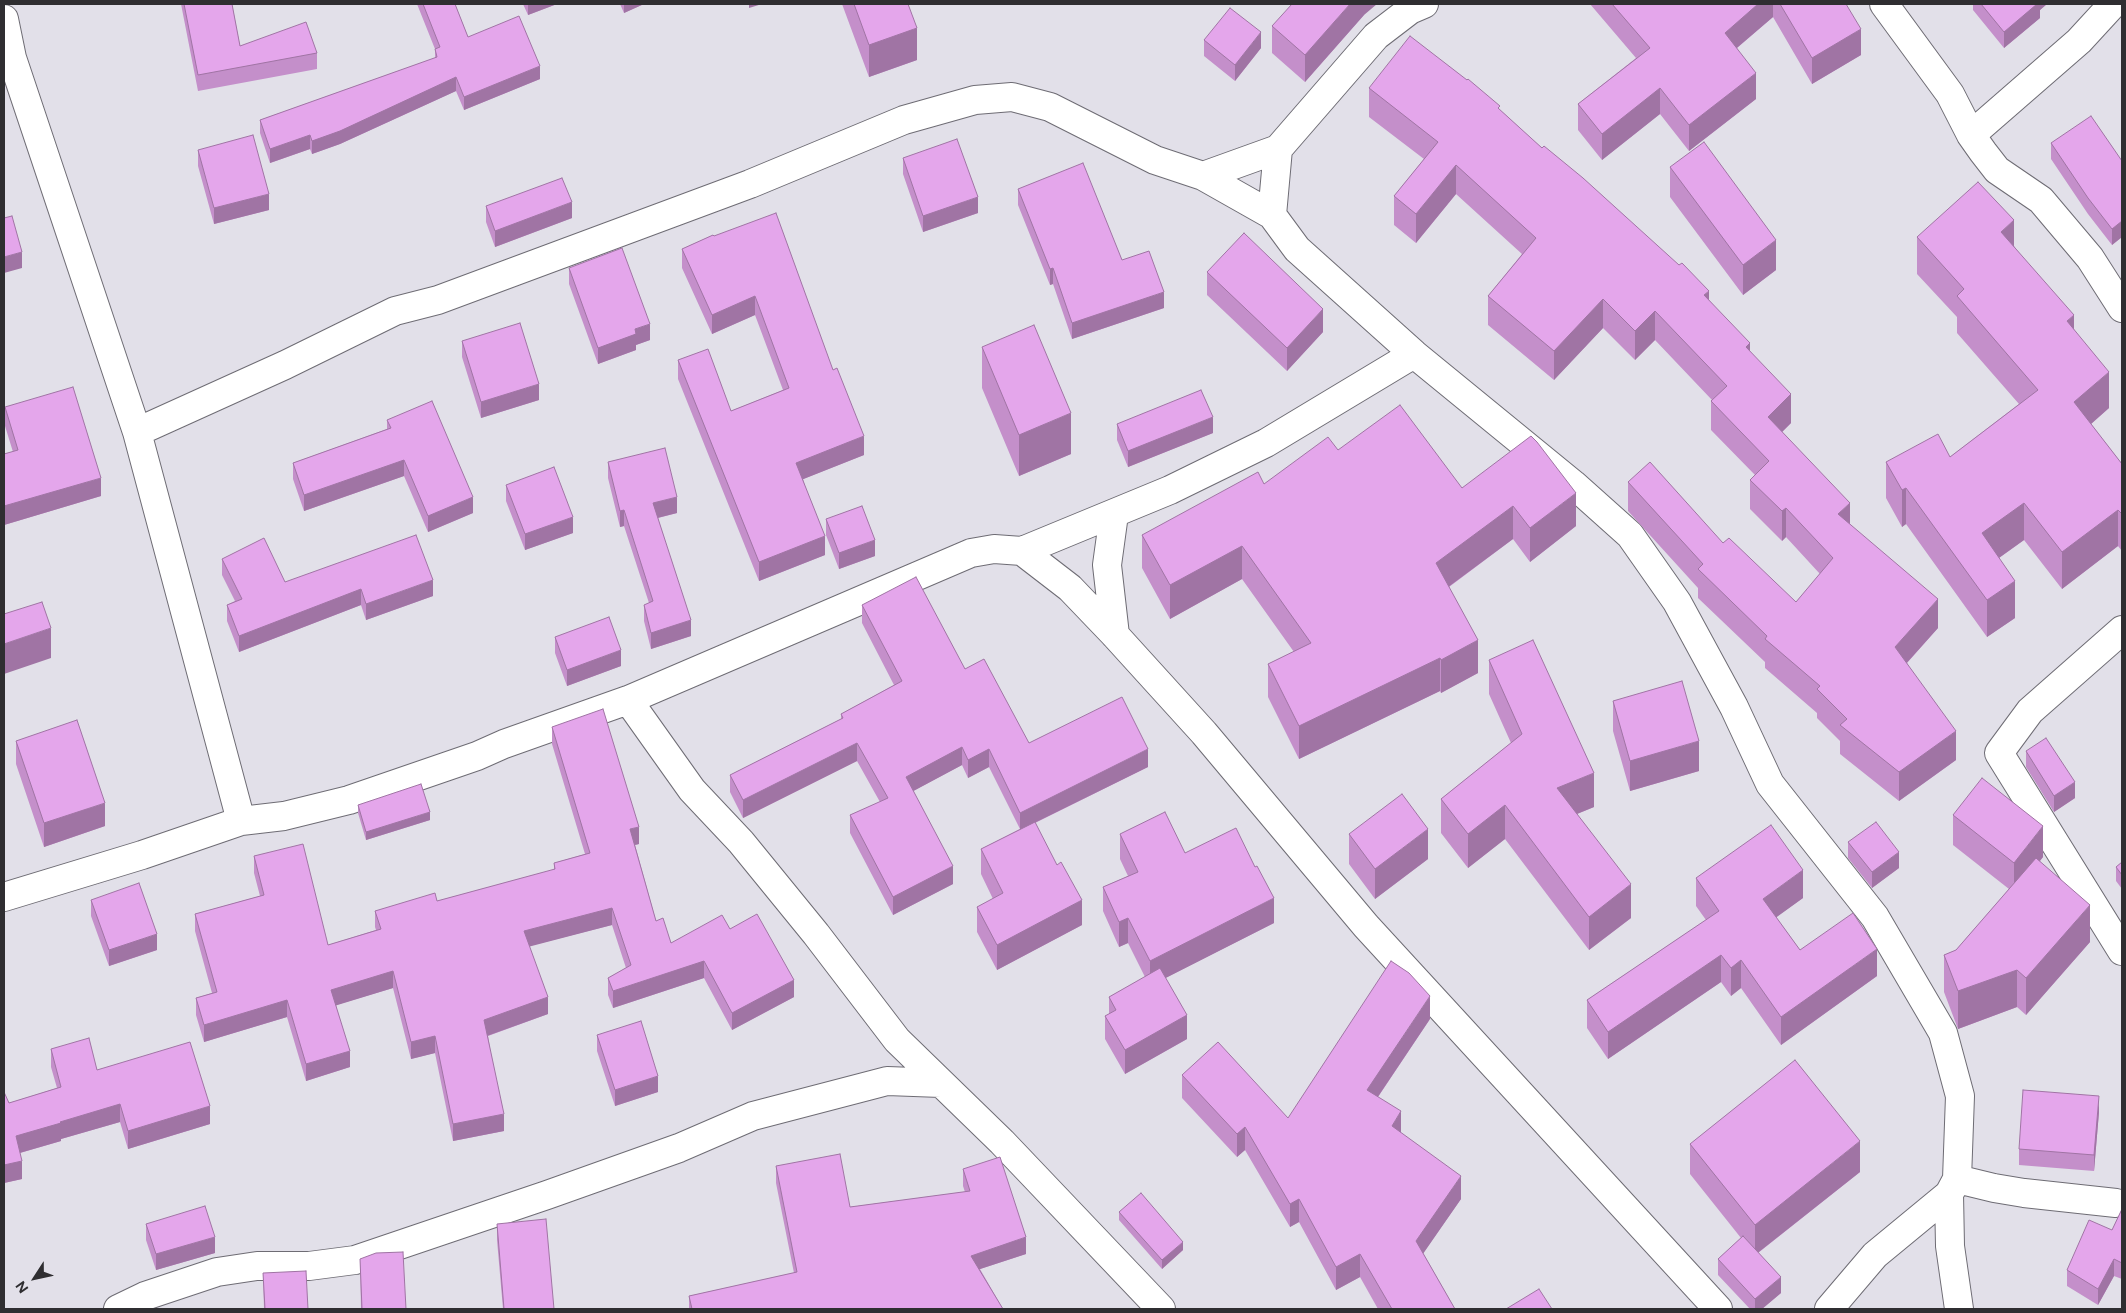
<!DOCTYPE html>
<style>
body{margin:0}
#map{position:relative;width:2126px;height:1313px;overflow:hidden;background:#e2e0e9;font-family:Figtree,sans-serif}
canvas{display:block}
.frame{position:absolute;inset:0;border:5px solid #2f2e31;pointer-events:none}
.north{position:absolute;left:10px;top:1253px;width:50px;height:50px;-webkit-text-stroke:4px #e2e0e9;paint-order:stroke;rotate:235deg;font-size:14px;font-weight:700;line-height:20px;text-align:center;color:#2f2e31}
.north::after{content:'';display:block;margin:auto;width:18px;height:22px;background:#2f2e31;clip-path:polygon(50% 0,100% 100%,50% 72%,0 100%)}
</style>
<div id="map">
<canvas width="2126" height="1313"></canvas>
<div class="frame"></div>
<div class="north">N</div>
</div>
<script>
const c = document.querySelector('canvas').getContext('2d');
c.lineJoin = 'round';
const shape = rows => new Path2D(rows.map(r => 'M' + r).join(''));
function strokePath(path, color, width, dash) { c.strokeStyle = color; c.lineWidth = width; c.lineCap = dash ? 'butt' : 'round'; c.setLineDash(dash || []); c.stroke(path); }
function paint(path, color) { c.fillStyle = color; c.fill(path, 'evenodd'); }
const minor = shape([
 [1884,4,1950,94,1971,135,1983,152,1997,170,2041,200,2090,258,2122,308],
 [4,19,12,58,137,432,241,821],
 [1971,135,2079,41,2113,4],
 [1203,176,1278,149,1376,36,1410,10,1424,4],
 [1272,215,1278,149],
 [137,432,285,365,395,311,438,300,750,184,904,120,975,100,1012,97,1050,107,1155,160,1203,176,1272,215,1297,249,1414,354,1573,484,1630,535,1677,602,1734,707,1770,784,1875,917,1943,1033,1960,1096,1957,1179,1949,1194,1875,1255,1829,1309],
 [1114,514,1107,565,1115,635],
 [1022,551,1070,588,1115,635,1204,733,1366,926,1718,1309],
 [2122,630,2030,711,1999,753,2122,951],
 [628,700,692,790,741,842,816,934,897,1040,1002,1142,1161,1309],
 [4,897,142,855,241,821,284,816,349,800,477,756,504,744,628,700,971,553,994,549,1022,551,1170,490,1266,443,1414,354],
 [1957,1179,1994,1188,2024,1193,2116,1203],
 [1949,1194,1950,1246,1959,1309],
 [118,1309,145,1296,217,1272,257,1266,309,1266,355,1260,547,1195,679,1148,753,1116,887,1081,941,1083]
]);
strokePath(minor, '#6e6c74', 30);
strokePath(minor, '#fff', 28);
paint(shape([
 [181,4,232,4,240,46,317,53,317,69,198,91],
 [417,4,455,4,468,37,540,79,464,110,456,91,340,144,312,154,310,149,270,163,260,133,260,120,435,58,435,49],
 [523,4,557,4,528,15],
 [620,4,644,4,624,13],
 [842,4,908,4,917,60,869,77],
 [1590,4,1846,4,1861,55,1812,84,1773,17,1737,48,1756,99,1689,151,1660,114,1602,160,1578,130,1578,104,1636,58],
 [1973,4,2047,4,2040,10,2040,18,2004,48,1973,10],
 [1364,15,1305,82,1272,53,1272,26],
 [1204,40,1261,48,1235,81,1204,56],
 [1369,88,1500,110,1709,300,1750,351,1791,423,1782,432,1850,524,1938,628,1907,663,1956,760,1899,801,1840,754,1840,741,1817,718,1817,713,1765,668,1765,662,1698,598,1698,588,1628,511,1628,482,1723,543,1796,602,1820,574,1786,537,1782,541,1750,509,1750,480,1755,475,1711,430,1711,401,1712,400,1655,340,1635,360,1603,328,1554,380,1488,325,1488,296,1522,254,1456,194,1416,243,1394,225,1394,196,1424,159,1369,117],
 [2051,143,2122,161,2122,237,2112,245,2088,214,2051,159],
 [198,150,269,210,214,224,198,166],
 [903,158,978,213,923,232,903,174],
 [1670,167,1776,270,1743,295,1670,197],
 [1018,189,1122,260,1164,308,1072,339,1053,284,1050,285,1018,205],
 [486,206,572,218,495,247,486,222],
 [713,235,864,455,803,479,825,555,759,581,678,379,678,360,731,411,783,390,755,315,712,334,682,268,682,249],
 [1917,237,2014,246,2074,329,2109,408,2091,424,2122,464,2122,551,2118,546,2062,589,2024,540,1999,558,2015,618,1987,637,1906,524,1902,527,1886,498,1886,462,1950,457,2019,404,1957,333,1957,317,1917,274],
 [569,268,650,340,636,345,636,350,598,364,569,284],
 [1207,272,1323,332,1287,371,1207,295],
 [462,341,539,400,481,418,462,357],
 [982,347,1071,454,1019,476,982,388],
 [5,407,101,496,4,525,4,454,13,452,5,426],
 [387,420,473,513,428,532,404,476,304,511,293,479,293,463,387,429],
 [1117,424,1213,433,1128,467,1117,440],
 [1338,450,1462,488,1576,526,1530,562,1513,539,1449,587,1478,673,1441,693,1440,691,1299,759,1268,697,1268,664,1294,652,1242,579,1170,619,1142,568,1142,535,1264,484],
 [608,462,677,513,658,518,691,636,651,649,644,621,644,605,649,603,624,526,620,527,608,478],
 [506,485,573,533,525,550,506,501],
 [826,519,875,556,839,569,826,535],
 [222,559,285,582,433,596,366,620,361,605,239,652,227,621,227,605,235,601,222,575],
 [862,605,965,669,1029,743,1148,767,1035,823,1082,925,997,970,977,932,977,907,993,899,981,874,981,849,1020,829,989,767,968,778,962,765,913,791,953,884,893,915,850,833,850,815,880,802,857,761,743,818,730,792,730,775,841,719,841,714,894,685,862,623],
 [555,637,621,666,567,686,555,653],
 [1489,660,1594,807,1577,814,1631,918,1589,950,1505,839,1468,868,1441,833,1441,799,1511,743,1489,694],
 [1613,701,1699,771,1630,791,1613,731],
 [552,727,639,844,635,845,656,921,671,943,730,929,794,997,732,1030,704,978,613,1008,608,995,608,978,626,968,612,925,529,946,548,1014,488,1036,504,1131,453,1141,435,1053,411,1059,393,988,336,1005,350,1067,306,1081,287,1017,204,1042,196,1015,196,998,212,993,195,931,195,914,260,896,254,873,254,856,328,945,376,930,375,927,375,911,437,901,554,870,554,863,585,854,552,744],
 [16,741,105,826,44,847,16,764],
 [2026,751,2075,798,2054,812,2026,767],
 [358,805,430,820,366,840,358,813],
 [1953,815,2043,857,2040,861,2090,942,2026,1015,2017,1007,1958,1029,1944,992,1944,955,1956,950,2009,889,1953,845],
 [1120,834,1185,853,1274,923,1165,978,1187,1039,1125,1074,1105,1039,1105,1016,1109,1014,1109,997,1145,977,1128,943,1119,947,1103,911,1103,887,1128,876,1120,859],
 [1349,834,1428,859,1375,899,1349,864],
 [1848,842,1899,868,1872,888,1848,858],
 [2122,862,2122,889,2116,881,2116,867],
 [1696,878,1803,898,1776,917,1800,950,1877,976,1781,1045,1741,988,1731,996,1721,982,1608,1059,1587,1028,1587,1000,1706,920,1696,906],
 [91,900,157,950,109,966,91,916],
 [1430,1019,1378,1097,1401,1133,1461,1199,1423,1253,1455,1309,1378,1309,1360,1277,1336,1290,1299,1222,1290,1227,1245,1150,1237,1157,1182,1098,1182,1075,1288,1118],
 [597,1035,658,1092,615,1106,597,1051],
 [51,1049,97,1070,210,1124,128,1149,120,1122,61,1139,61,1141,20,1153,22,1179,4,1183,4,1092,9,1103,57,1088,51,1067],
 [2099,1112,2094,1171,2019,1165,2019,1149],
 [1690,1144,1860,1172,1758,1253,1781,1293,1762,1309,1750,1309,1718,1275,1718,1259,1741,1238,1690,1174],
 [776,1166,850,1207,965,1192,963,1186,963,1169,1026,1254,980,1269,1003,1309,689,1309,689,1296,794,1273,776,1183],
 [2122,1209,2122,1279,2114,1276,2098,1305,2067,1286,2067,1270,2112,1230],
 [1119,1212,1183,1250,1162,1269,1119,1220],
 [146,1224,215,1253,156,1270,146,1240],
 [497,1224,554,1309,503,1309,497,1240],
 [360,1259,406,1309,361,1309],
 [263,1273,308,1309,264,1309]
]), '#c48fca');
paint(shape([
 [528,4,557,4,528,15],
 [624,4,644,4,624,13],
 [749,4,762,4,749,8],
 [1350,4,1377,4,1364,15,1305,82,1305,55],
 [1758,4,1773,4,1773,17,1725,58,1725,33],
 [2036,4,2047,4,2040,10,2040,18,2004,48,2004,32],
 [917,28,917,60,869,77,869,45],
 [1861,29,1861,55,1812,84,1812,58],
 [1261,32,1261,48,1235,81,1235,65],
 [540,66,540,79,464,110,464,97],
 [1756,73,1756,99,1689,151,1689,125],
 [456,77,456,91,340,144,312,154,312,141],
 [1660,88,1660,114,1602,160,1602,134],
 [310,135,310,149,270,163,270,149],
 [1456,165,1456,194,1416,243,1416,214],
 [269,194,269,210,214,224,214,208],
 [978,197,978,213,923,232,923,216],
 [572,202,572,218,495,247,495,231],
 [2014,220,2014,257,2001,232],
 [2122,221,2122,237,2112,245,2112,229],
 [1776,240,1776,270,1743,295,1743,265],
 [22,252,22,268,4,273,4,257],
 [1053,268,1053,284,1050,285,1050,269],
 [1709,291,1709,320,1704,295],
 [1164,292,1164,308,1072,339,1072,323],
 [755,296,755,315,712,334,712,315],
 [1603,299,1603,328,1554,380,1554,351],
 [1323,309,1323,332,1287,371,1287,348],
 [1655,311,1655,340,1635,360,1635,331],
 [2074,315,2074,351,2067,321],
 [650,324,650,340,636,345,636,350,598,364,598,348,635,329],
 [1750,343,1750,372,1746,347],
 [2109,372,2109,408,2074,439,2074,402],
 [539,384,539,400,481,418,481,402],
 [1791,394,1791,423,1768,446,1768,417],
 [1071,413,1071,454,1019,476,1019,435],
 [1213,417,1213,433,1128,467,1128,451],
 [864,436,864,455,796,482,796,463],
 [404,460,404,476,304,511,304,495],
 [101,478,101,496,4,525,4,506],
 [1906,488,1906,524,1902,527,1902,490],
 [1576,493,1576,526,1530,562,1530,528],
 [473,497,473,513,428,532,428,516],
 [677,497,677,513,653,519,653,503],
 [1850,503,1850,532,1838,514],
 [2024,503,2024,540,1982,570,1982,533],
 [1513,506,1513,539,1436,596,1436,563],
 [1786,508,1786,537,1782,541,1782,511],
 [624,510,624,526,620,527,620,511],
 [2118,510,2118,546,2062,589,2062,552],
 [573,517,573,533,525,550,525,534],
 [825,536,825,555,759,581,759,562],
 [875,540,875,556,839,569,839,553],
 [1242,546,1242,579,1170,619,1170,585],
 [433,580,433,596,366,620,366,604],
 [2015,581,2015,618,1987,637,1987,600],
 [361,589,361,605,239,652,239,636],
 [1938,599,1938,628,1895,676,1895,647],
 [691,620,691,636,651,649,651,633],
 [51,628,51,658,4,674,4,644],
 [1478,640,1478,673,1441,693,1441,660],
 [621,650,621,666,567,686,567,670],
 [1440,658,1440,691,1299,759,1299,726],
 [1956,731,1956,760,1899,801,1899,772],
 [1699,741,1699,771,1630,791,1630,761],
 [857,743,857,761,743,818,743,800],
 [962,747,962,765,906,795,906,777],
 [989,749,989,767,968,778,968,760],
 [1148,749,1148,767,1020,830,1020,813],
 [1594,773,1594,807,1557,822,1557,788],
 [2075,782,2075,798,2054,812,2054,796],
 [105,803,105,826,44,847,44,823],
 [1505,805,1505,839,1468,868,1468,834],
 [430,812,430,820,366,840,366,832],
 [2043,826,2043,857,2014,893,2014,863],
 [639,827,639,844,630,846,630,829],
 [1428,829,1428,859,1375,899,1375,869],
 [1899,852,1899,868,1872,888,1872,872],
 [953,866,953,884,893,915,893,897],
 [1803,870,1803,898,1763,927,1763,899],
 [1631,884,1631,918,1589,950,1589,917],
 [1274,898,1274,923,1150,986,1150,961],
 [1082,900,1082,925,997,970,997,945],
 [2090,905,2090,942,2026,1015,2026,978],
 [612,908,612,925,524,948,524,931],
 [1128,918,1128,943,1119,947,1119,922],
 [157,934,157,950,109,966,109,950],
 [1877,949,1877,976,1781,1045,1781,1017],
 [1721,955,1721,982,1608,1059,1608,1032],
 [1741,960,1741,988,1731,996,1731,968],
 [704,961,704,978,613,1008,613,991],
 [2017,970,2017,1007,1958,1029,1958,991],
 [393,971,393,988,331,1007,331,990],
 [794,980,794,997,732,1030,732,1013],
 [1430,996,1430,1019,1367,1113,1367,1090],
 [548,997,548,1014,484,1037,484,1020],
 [287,1000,287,1017,204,1042,204,1025],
 [1187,1015,1187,1039,1125,1074,1125,1050],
 [435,1036,435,1053,411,1059,411,1042],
 [350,1051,350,1067,306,1081,306,1064],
 [658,1076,658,1092,615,1106,615,1090],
 [2099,1096,2099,1112,2094,1171,2094,1155],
 [120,1104,120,1122,61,1139,61,1141,16,1154,16,1136,60,1122],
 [210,1106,210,1124,128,1149,128,1131],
 [1401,1111,1401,1134,1392,1126],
 [504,1114,504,1131,453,1141,453,1124],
 [1245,1127,1245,1150,1237,1157,1237,1134],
 [1860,1141,1860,1172,1755,1255,1755,1225],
 [22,1161,22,1179,4,1183,4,1165],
 [1461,1176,1461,1199,1416,1264,1416,1241],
 [1299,1199,1299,1222,1290,1227,1290,1204],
 [215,1237,215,1253,156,1270,156,1254],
 [1026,1237,1026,1254,971,1272,971,1256],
 [1183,1242,1183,1250,1162,1269,1162,1260],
 [1360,1254,1360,1277,1336,1290,1336,1267],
 [2114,1259,2114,1276,2098,1305,2098,1289],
 [1781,1277,1781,1293,1762,1309,1755,1309,1755,1299]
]), '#a074a4');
const building = shape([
 [184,4,232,4,240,46,306,22,317,53,198,75,184,4],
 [423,4,455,4,468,37,519,16,540,66,464,97,456,77,340,131,312,141,310,135,270,149,260,120,437,57,435,49,440,47,423,4],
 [854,4,908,4,917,28,869,45,854,4],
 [1292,4,1350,4,1305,55,1272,26,1292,4],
 [1612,4,1758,4,1725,33,1756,73,1689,125,1660,88,1602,134,1578,104,1650,48,1612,4],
 [1780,4,1846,4,1861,29,1812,58,1780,4],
 [1981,4,2037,4,2004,32,1981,4],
 [1230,8,1261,32,1235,65,1204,40,1230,8],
 [1410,36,1467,80,1468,79,1500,106,1498,108,1542,148,1544,146,1583,178,1679,265,1682,263,1709,291,1704,295,1750,343,1746,347,1791,394,1768,417,1850,503,1838,514,1938,599,1895,647,1956,731,1899,772,1840,725,1847,719,1817,689,1820,686,1765,639,1767,636,1698,569,1703,564,1628,482,1650,462,1723,543,1729,538,1796,602,1833,558,1786,508,1782,511,1750,480,1769,461,1711,401,1727,386,1655,311,1635,331,1603,299,1554,351,1488,296,1536,238,1456,165,1416,214,1394,196,1438,142,1369,88,1410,36],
 [2091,116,2122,161,2122,221,2112,229,2088,198,2051,143,2091,116],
 [253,135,269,194,214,208,198,150,253,135],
 [957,139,978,197,923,216,903,158,957,139],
 [1704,142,1776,240,1743,265,1670,167,1704,142],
 [1083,163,1122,260,1149,251,1164,292,1072,323,1053,268,1050,269,1018,189,1083,163],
 [562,178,572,202,495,231,486,206,562,178],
 [1978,182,2014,220,2001,232,2074,315,2067,321,2109,372,2074,402,2122,464,2122,514,2118,510,2062,552,2024,503,1982,533,2015,581,1987,600,1906,488,1902,490,1886,462,1938,434,1950,457,2038,390,1957,296,1964,289,1917,237,1978,182],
 [776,213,833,370,837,368,864,436,796,463,825,536,759,562,678,360,708,349,731,411,789,388,755,296,712,315,682,249,713,235,714,236,776,213],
 [12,216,22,252,4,257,4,218,12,216],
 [1244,233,1323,309,1287,348,1207,272,1244,233],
 [622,248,650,324,635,329,636,334,598,348,569,268,622,248],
 [520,323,539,384,481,402,462,341,520,323],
 [1034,325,1071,413,1019,435,982,347,1034,325],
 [73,387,101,478,4,506,4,454,18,450,5,407,73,387],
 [1201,390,1213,417,1128,451,1117,424,1201,390],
 [432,401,473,497,428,516,404,460,304,495,293,463,391,428,387,420,432,401],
 [1400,405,1462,488,1531,436,1537,442,1576,493,1530,528,1513,506,1436,563,1478,640,1441,660,1440,658,1299,726,1268,664,1311,643,1242,546,1170,585,1142,535,1258,472,1264,484,1328,437,1338,450,1400,405],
 [665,448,677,497,653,503,691,620,651,633,644,605,653,601,624,510,620,511,608,462,665,448],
 [554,467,573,517,525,534,506,485,554,467],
 [862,506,875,540,839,553,826,519,862,506],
 [416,535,433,580,366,604,361,589,239,636,227,605,242,599,222,559,264,538,285,582,416,535],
 [916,577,965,669,984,659,1029,743,1122,697,1148,749,1020,813,989,749,968,760,962,747,906,777,953,866,893,897,850,815,888,798,857,743,743,800,730,775,843,718,841,714,902,681,862,605,916,577],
 [42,602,51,628,4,644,4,614,42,602],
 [609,617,621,650,567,670,555,637,609,617],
 [1533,640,1594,773,1557,788,1631,884,1589,917,1505,805,1468,834,1441,799,1522,734,1489,660,1533,640],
 [1682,681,1699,741,1630,761,1613,701,1682,681],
 [603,709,639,827,630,829,656,921,663,918,671,943,722,915,730,929,757,914,794,980,732,1013,704,961,613,991,608,978,631,965,612,908,524,931,548,997,484,1020,504,1114,453,1124,435,1036,411,1042,393,971,331,990,350,1051,306,1064,287,1000,204,1025,196,998,217,992,195,914,264,895,254,856,303,844,328,945,381,929,375,911,435,893,437,901,555,869,554,863,590,853,552,727,603,709],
 [77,720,105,803,44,823,16,741,77,720],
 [2046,738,2075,782,2054,796,2026,751,2046,738],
 [1982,778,2043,826,2014,863,1953,815,1982,778],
 [421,784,430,812,366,832,358,805,421,784],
 [1402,794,1428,829,1375,869,1349,834,1402,794],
 [1165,812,1185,853,1236,828,1255,867,1257,866,1274,898,1150,961,1128,918,1119,922,1103,887,1138,872,1120,834,1165,812],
 [1035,822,1057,865,1061,862,1082,900,997,945,977,907,1003,893,981,849,1035,822],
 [1876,822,1899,852,1872,872,1848,842,1876,822],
 [1771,825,1803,870,1763,899,1800,950,1853,913,1877,949,1781,1017,1741,960,1731,968,1721,955,1608,1032,1587,1000,1719,911,1696,878,1771,825],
 [2036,858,2090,905,2026,978,2017,970,1958,991,1944,955,1956,950,2036,858],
 [2122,862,2122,875,2116,867,2122,862],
 [139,883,157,934,109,950,91,900,139,883],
 [1391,961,1409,973,1430,996,1367,1090,1401,1111,1392,1126,1461,1176,1416,1241,1455,1309,1392,1309,1360,1254,1336,1267,1299,1199,1290,1204,1245,1127,1237,1134,1182,1075,1218,1042,1288,1118,1391,961],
 [1160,968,1187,1015,1125,1050,1105,1016,1116,1010,1109,997,1160,968],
 [641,1021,658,1076,615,1090,597,1035,641,1021],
 [89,1038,97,1070,190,1042,210,1106,128,1131,120,1104,60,1122,61,1123,16,1136,22,1161,4,1165,4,1092,9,1103,61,1087,51,1049,89,1038],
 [1795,1060,1860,1141,1755,1225,1690,1144,1795,1060],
 [2023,1090,2099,1096,2094,1155,2019,1149,2023,1090],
 [840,1154,850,1207,970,1191,963,1169,1000,1157,1026,1237,971,1256,1003,1309,692,1309,689,1296,797,1272,776,1166,840,1154],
 [1141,1193,1183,1242,1162,1260,1119,1212,1141,1193],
 [205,1206,215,1237,156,1254,146,1224,205,1206],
 [2122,1209,2122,1263,2114,1259,2098,1289,2067,1270,2089,1220,2112,1230,2122,1209],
 [546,1219,554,1309,504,1309,497,1224,546,1219],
 [1743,1236,1781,1277,1755,1299,1718,1259,1743,1236],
 [403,1252,406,1309,362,1309,360,1259,376,1253,403,1252],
 [306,1271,308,1309,265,1309,263,1273,306,1271],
 [1539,1289,1552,1309,1506,1309,1539,1289]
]);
paint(building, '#e4a6eb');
strokePath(building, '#a074a4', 1);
</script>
